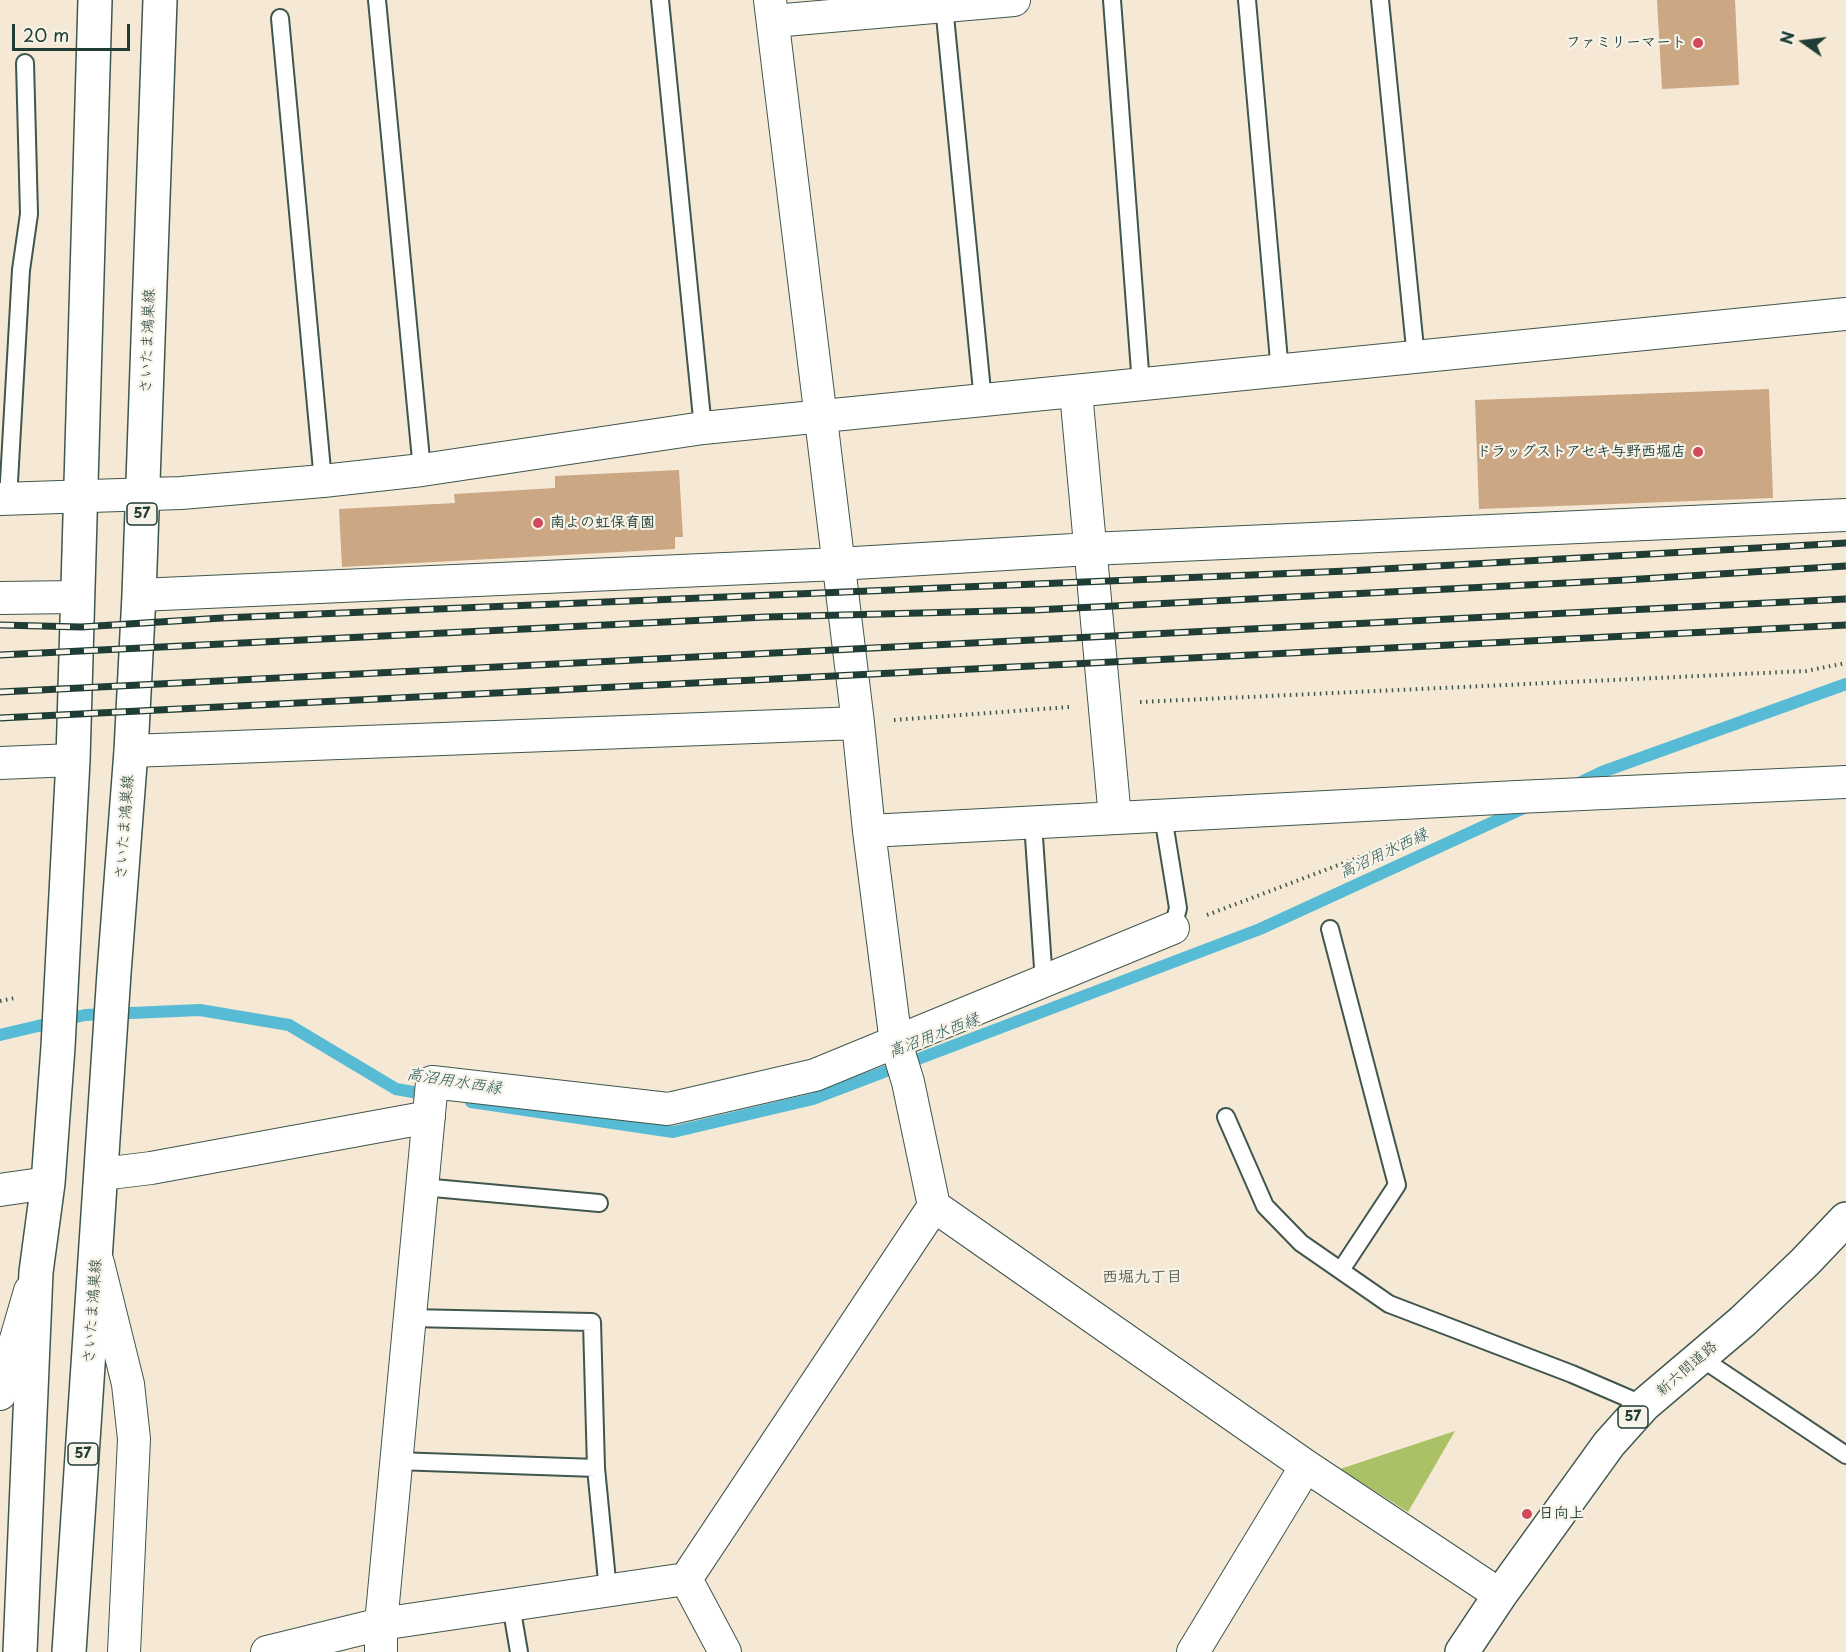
<!DOCTYPE html>
<meta charset="utf-8">
<style>
body{margin:0}
#map{position:relative;width:1846px;height:1652px;overflow:hidden;background:#f5e8d4;font-family:"Playpen Sans",sans-serif}
canvas{display:block}
.north{position:absolute;left:1774px;top:12px;width:60px;height:60px;-webkit-text-stroke:4px #f7f3e8;paint-order:stroke;rotate:284deg;font-size:16px;font-weight:700;line-height:24px;text-align:center;color:#1f3d34}
.north::after{content:'';display:block;margin:auto;width:21px;height:27px;background:#1f3d34;clip-path:polygon(50% 0,100% 100%,50% 72%,0 100%)}
.scale{position:absolute;left:12px;top:24px;width:118px;height:27px;box-sizing:border-box;border:3px solid #1f3d34;border-top:0;padding-left:8px;font-size:18px;line-height:21px;white-space:nowrap;color:#1f3d34;-webkit-text-stroke:4px #f7f3e8;paint-order:stroke}
</style>
<div id="map">
<canvas width="1846" height="1652"></canvas>
<div class="north">N</div>
<div class="scale">20 m</div>
</div>
<script>
const c = document.querySelector('canvas').getContext('2d');
c.lineJoin = 'round';
function paint(path, color) { c.fillStyle = color; c.fill(path, 'evenodd'); }
const shape = rows => new Path2D(rows.map(r => 'M' + r).join(''));
function strokePath(path, color, width, dash) { c.strokeStyle = color; c.lineWidth = width; c.lineCap = dash ? 'butt' : 'round'; c.setLineDash(dash || []); c.stroke(path); }
function drawText(font, color, halo, rows, align = 'center') {
  c.font = font + ' "Playpen Sans","Klee One",sans-serif'; c.lineWidth = 4.5; c.setLineDash([]); c.textBaseline = 'middle'; c.strokeStyle = halo; c.fillStyle = color; for (const [text, x, y, turn = 0] of rows) {
    c.save(); c.translate(x, y); c.rotate((+turn || 0) * Math.PI / 180); c.textAlign = isNaN(turn) ? turn : align; if (halo) c.strokeText(text, 0, 0); c.fillText(text, 0, 0); c.restore();
  }
}
paint(shape([
 [1455,1431,1408,1512,1340,1469]
]), '#abc166');
strokePath(shape([
 [1575,785,1602,772,1846,684],
 [0,1035,85,1015,200,1010,289,1025,396,1089,430,1095],
 [471,1102,673,1132,813,1099,1260,929,1526,807]
]), '#57bbd6', 12);
paint(shape([
 [1657,0,1735,0,1739,85,1662,89],
 [1769,389,1773,498,1479,509,1475,400],
 [679,470,683,537,675,537,675,549,342,567,339,509,455,503,454,494,555,488,555,476]
]), '#cba783');
const service = shape([
 [377,0,422,470],
 [660,0,703,428],
 [1112,0,1141,385],
 [1247,0,1280,372],
 [1380,0,1416,358],
 [944,6,983,401],
 [280,18,323,481],
 [8,499,21,270,29,214,25,63],
 [1163,816,1178,908,1173,928],
 [1033,823,1044,982],
 [1330,929,1397,1185,1341,1270],
 [1226,1117,1265,1206,1301,1243,1389,1304,1572,1374,1644,1405],
 [422,1187,599,1203],
 [410,1318,592,1322,596,1468,608,1591],
 [1701,1358,1846,1455],
 [396,1461,596,1468],
 [511,1605,519,1652]
]);
const minor = shape([
 [770,0,858,723,869,831,896,1043,908,1082,934,1206,1306,1466,1500,1595],
 [773,21,1014,0],
 [1076,392,1115,818],
 [0,499,181,493,323,481,422,470,703,428,1846,314],
 [139,595,838,564,1090,549,1846,515],
 [0,598,76,597],
 [131,751,858,723],
 [0,763,73,760],
 [869,831,1517,797,1846,782],
 [102,1174,151,1168,429,1117],
 [0,1190,48,1183],
 [98,1263,128,1384,134,1439,124,1652],
 [0,1394,30,1291],
 [686,1579,725,1652],
 [267,1652,381,1624,686,1579,934,1206],
 [381,1652,381,1624,432,1082,668,1109,815,1075,1173,928],
 [1193,1652,1306,1466]
]);
const primary = shape([
 [20,1652,36,1272,48,1183,58,1047,73,760,95,0],
 [69,1652,114,973,131,751,139,595,160,0],
 [1462,1652,1500,1595,1609,1444,1644,1405,1743,1321,1805,1262,1846,1219]
]);
strokePath(service, '#3f574c', 20);
strokePath(minor, '#3f574c', 34);
strokePath(primary, '#3f574c', 36);
strokePath(shape([
 [1140,702,1806,671,1846,663],
 [894,720,1069,707],
 [1207,915,1399,842],
 [0,1001,15,998]
]), '#3f574c', 4, [1.5, 4.5]);
strokePath(service, '#fff', 16);
strokePath(minor, '#fff', 32);
strokePath(primary, '#fff', 33);
const rail = shape([
 [0,625,81,627,222,618,1347,571,1846,543],
 [0,655,766,617,1035,610,1625,580,1846,566],
 [0,692,1846,599],
 [0,718,1846,625]
]);
strokePath(rail, '#1f3d34', 7);
strokePath(rail, '#f7f3e8', 4.5, [14]);
for (const [x, y, r, color] of [
 [1698,43,6,"#d1495b"],
 [1698,452,6,"#d1495b"],
 [538,523,6,"#d1495b"],
 [1527,1514,6,"#d1495b"]
]) { const dot = new Path2D(); dot.arc(x, y, r, 0, 2 * Math.PI); c.fillStyle = color; c.fill(dot); strokePath(dot, '#f7f3e8', 2); }
for (const [x, y, w] of [
 [142,514,30],
 [1633,1417,30],
 [83,1454,30]
]) { const box = new Path2D(); box.roundRect(x - w / 2, y - 11, w, 22, 4.5); c.fillStyle = '#f7f3e8'; c.fill(box); strokePath(box, '#1f3d34', 1.5); }
drawText('bold 14px', '#1f3d34', null, [
 ["57",142,514],
 ["57",1633,1417],
 ["57",83,1454]
]);
drawText('bold 15px', '#1f3d34', '#f7f3e8', [
 ["ファミリーマート",1686,43],
 ["ドラッグストアセキ与野西堀店",1686,452],
 ["南よの虹保育園",550,523,"left"],
 ["日向上",1539,1514,"left"]
], 'right');
drawText('15px', '#1f3d34', '#f7f3e8', [
 ["さいたま鴻巣線",148,341,-88],
 ["さいたま鴻巣線",125,827,-86],
 ["さいたま鴻巣線",93,1311,-86],
 ["新六間道路",1687,1369,-41]
]);
drawText('italic 16px', '#2d5c5c', '#f7f3e8', [
 ["高沼用水西縁",1384,854,-25],
 ["高沼用水西縁",934,1036,-21],
 ["高沼用水西縁",454,1082,9]
]);
drawText('bold 16px', '#5b6250', '#f7f3e8', [
 ["西堀九丁目",1142,1278]
]);
</script>
